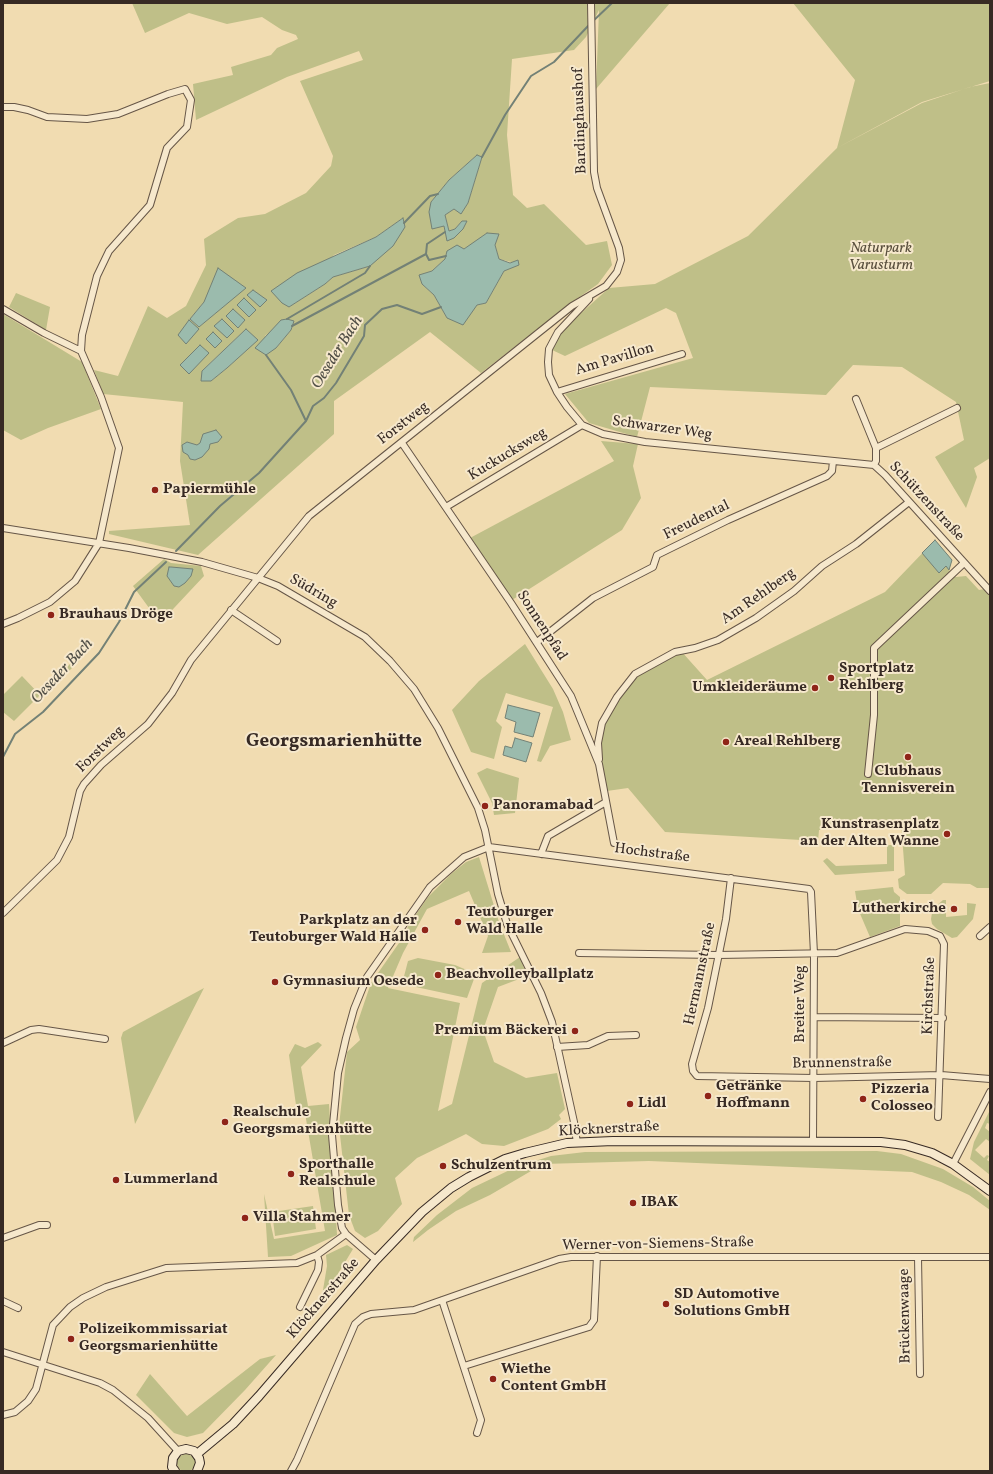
<!DOCTYPE html>
<meta charset="utf-8">
<style>
body{margin:0}
#map{position:relative;width:993px;height:1474px;overflow:hidden;background:#f1dcb1;font-family:Vollkorn,serif}
canvas{display:block}
.frame{position:absolute;inset:0;border:4px solid #372a24;pointer-events:none}
</style>
<div id="map">
<canvas width="993" height="1474"></canvas>
<div class="frame"></div>
</div>
<script>
const c = document.querySelector('canvas').getContext('2d');
c.lineJoin = 'round';
function paint(path, color) { c.fillStyle = color; c.fill(path, 'evenodd'); }
const shape = rows => new Path2D(rows.map(r => 'M' + r).join(''));
function strokePath(path, color, width, dash) { c.strokeStyle = color; c.lineWidth = width; c.lineCap = dash ? 'butt' : 'round'; c.setLineDash(dash || []); c.stroke(path); }
function drawText(font, color, halo, rows, align = 'center') {
  c.font = font + ' Vollkorn,serif'; c.lineWidth = 4; c.setLineDash([]); c.textBaseline = 'middle'; c.strokeStyle = halo; c.fillStyle = color; for (const [text, x, y, turn = 0] of rows) {
    c.save(); c.translate(x, y); c.rotate((+turn || 0) * Math.PI / 180); c.textAlign = isNaN(turn) ? turn : align; if (halo) c.strokeText(text, 0, 0); c.fillText(text, 0, 0); c.restore();
  }
}
paint(shape([
 [132,3,670,3,596,89,599,10,586,37,574,50,512,59,507,135,513,195,527,208,544,204,586,245,607,241,612,265,598,284,571,303,481,373,430,332,334,401,334,434,198,555,109,534,109,531,190,525,180,461,183,402,103,394,94,370,118,376,148,306,167,318,186,306,206,265,204,239,238,218,265,214,306,193,331,166,333,156,300,81,363,60,359,51,287,77,196,120,193,84,233,75,231,67,271,55,277,48,298,39,296,35,282,30,262,17,227,24,189,13,145,33],
 [477,155,482,157,468,203,461,213,454,209,445,215,449,231,455,229,462,221,448,240,444,226,433,228,431,202,449,180],
 [403,218,370,266,333,277,325,284,289,307,334,255,376,237],
 [487,233,495,245,499,259,519,264,504,271,486,303,477,305,447,318,434,295,422,284,420,275,432,271,445,259,477,242],
 [245,288,199,327,190,319,204,302],
 [293,321,291,330,276,348,265,336,275,328],
 [246,329,257,340,227,368,211,381,202,371],
 [793,3,990,3,990,81,922,102,837,148,855,80],
 [990,83,990,458,974,468,977,477,966,508,935,457,964,440,956,402,902,367,853,365,826,395,650,387,637,437,589,423,565,394,693,358,676,313,666,308,565,356,552,350,560,332,609,288,655,284,748,236,837,148,922,103,970,87],
 [16,293,50,307,46,330,9,307],
 [3,314,82,362,101,409,48,428,21,440,3,430],
 [601,441,638,444,633,466,641,498,622,530,512,600,470,538,614,461],
 [935,540,952,560,949,570,956,577,966,576,979,590,990,588,990,888,977,888,970,884,943,883,931,894,907,894,899,888,898,879,905,875,901,822,819,830,818,841,665,832,628,788,607,791,599,764,602,723,635,674,681,651,707,680,885,592],
 [164,559,171,563,201,566,204,576,160,623,133,586],
 [525,644,553,689,563,712,571,740,550,746,541,762,537,761,553,707,506,693,496,721,502,727,494,759,471,752,452,710,479,681],
 [78,656,81,659,43,697,40,694],
 [22,676,40,695,14,721,3,712,3,695],
 [487,768,519,778,515,813,494,815,492,803,477,773],
 [887,845,894,845,894,871,835,875,823,861,827,858,836,866,887,864],
 [479,857,499,922,511,952,482,953,488,936,469,891,427,909,403,953,388,988,460,1003,438,1111,452,1104,482,983,520,957,527,976,498,987,483,1030,494,1062,526,1078,557,1073,565,1109,559,1115,561,1119,548,1129,504,1146,482,1144,466,1134,417,1158,395,1178,402,1204,378,1231,365,1238,355,1231,349,1215,339,1126,347,1052,360,1040,356,1027,371,983,399,943,410,923,428,897,451,874,466,862],
 [893,887,894,892,900,897,900,926,870,937,858,909,855,891],
 [943,900,946,900,946,906,941,906,941,912,946,913,946,917,967,915,967,903,976,904,973,919,957,937,952,938,937,929,932,924,931,919,932,913,935,907],
 [418,958,455,965,469,971,474,979,467,998,402,984,408,961],
 [204,988,174,1047,135,1124,121,1038,123,1032],
 [318,1042,322,1045,301,1067,308,1106,329,1104,337,1235,291,1256,268,1257,264,1194,274,1239,325,1231,305,1113,296,1105,289,1055,295,1044,305,1048],
 [990,1110,990,1124,987,1123,985,1128,990,1132,990,1142,986,1139,975,1150,984,1158,987,1155,989,1156,987,1160,990,1162,990,1175,970,1159,974,1142],
 [877,1151,901,1154,943,1169,973,1187,990,1201,990,1210,969,1195,941,1182,912,1172,649,1161,543,1164,490,1195,456,1211,428,1230,413,1242,414,1237,437,1215,472,1188,516,1167,551,1156,585,1152],
 [313,1206,316,1229,275,1236,272,1212],
 [347,1245,353,1249,321,1302,327,1266,326,1255],
 [276,1355,245,1390,203,1433,187,1437,174,1433,136,1395,150,1374,187,1416,260,1359],
 '177 1463a9 9 0 1 1 18 0a9 9 0 1 1-18 0Z'
]), '#bfbf88');
const water = shape([
 [477,155,482,157,468,203,461,214,454,209,445,215,449,231,455,229,462,221,467,221,463,229,454,238,447,241,444,226,432,229,429,212,431,202,449,180,477,155],
 [403,218,405,227,393,246,370,266,333,277,325,284,289,307,282,303,271,291,297,273,376,237,403,218],
 [487,233,499,234,495,245,499,259,510,263,518,260,519,265,504,271,486,303,477,305,463,325,447,318,434,295,422,284,419,275,432,271,445,259,447,251,457,245,464,249,487,233],
 [218,268,246,288,199,327,190,319,204,302,218,268],
 [253,290,267,300,260,307,247,295,253,290],
 [244,298,256,310,249,317,237,305,244,298],
 [233,309,245,320,238,328,226,316,233,309],
 [222,319,234,331,227,338,214,326,222,319],
 [287,319,294,321,291,330,276,348,266,355,255,348,281,320,287,319],
 [189,320,199,329,186,344,178,335,189,320],
 [246,329,258,340,227,368,211,381,201,381,202,371,246,329],
 [213,332,222,341,215,348,206,339,213,332],
 [200,345,209,353,189,374,180,365,200,345],
 [216,430,222,437,218,442,210,444,209,449,202,457,195,460,190,459,188,455,183,452,182,445,187,442,197,445,200,443,203,434,216,430],
 [935,540,952,560,949,570,946,566,939,573,922,553,935,540],
 [169,567,171,567,193,569,191,576,185,583,179,587,174,586,167,576,169,567],
 [508,705,540,713,533,737,514,732,516,722,505,718,508,705],
 [515,738,532,743,526,762,503,755,505,746,512,748,515,738]
]);
paint(water, '#9bbbad');
strokePath(water, '#738176', 1);
strokePath(shape([
 [592,22,612,3],
 [482,157,505,115,531,76,554,62,589,25],
 [404,223,430,196,438,194],
 [426,254,429,260,446,256],
 [287,319,365,273,370,266],
 [292,326,426,254,427,244,445,232],
 [306,421,313,406,324,398,336,383,364,336,365,325,382,309,397,305,422,314,441,307],
 [176,551,220,506,259,473,306,421,291,390,266,355],
 [3,757,15,734,43,712,99,653,119,622,134,592,166,562]
]), '#738176', 2);
const street = shape([
 [3,107,14,107,28,110,47,117,87,119,118,114,168,94,185,89,191,100,187,127,167,148,150,205,109,251,97,276,82,335,81,351,101,397,119,448,99,543,75,581,50,602,18,618,3,624],
 [589,299,558,332,549,349,548,362,549,375,557,392,567,407,582,425,603,434,645,442,874,465,885,475,990,591],
 [3,309,44,333,81,351],
 [557,392,682,354],
 [856,399,876,448,876,461,874,465],
 [402,443,511,603,571,696,599,764,614,843],
 [876,448,957,408],
 [446,507,582,425],
 [3,528,129,548,202,562,258,578,278,586,365,637,390,661,414,689,438,728,478,808,485,830,498,894,507,924,541,993,552,1022,574,1122,577,1143],
 [231,610,277,641],
 [537,642,593,598,653,567,657,555,728,520,827,476,832,471,833,461],
 [599,759,598,743,602,723,617,697,635,674,675,652,695,648,718,640,756,618,794,591,822,566,856,544,909,502],
 [868,774,874,715,874,648,964,563],
 [541,854,548,836,606,802],
 [731,878,726,919,708,1008,692,1064,693,1071,697,1076,814,1078,941,1075,990,1079],
 [3,913,57,860,69,837,80,791,84,784,101,765,148,724,172,693,191,660,309,516,572,306,606,286,617,272,621,260,619,248,597,188,594,172,591,3],
 [980,936,990,927],
 [579,953,718,955,837,953,905,929,928,931,940,936,944,944,938,1117],
 [814,1017,943,1018],
 [3,1043,31,1030,39,1029,105,1039],
 [557,1047,588,1045,608,1036,636,1035],
 [953,1164,990,1092],
 [3,1238,39,1225,47,1225],
 [918,1257,920,1374],
 [376,1260,346,1234,342,1228,338,1205,332,1135,338,1073,346,1038,354,1009,367,977,430,887,464,857,489,847,809,889,811,892,814,954,813,1141],
 [442,1300,481,1420,477,1433],
 [3,1301,18,1308],
 [300,1307,318,1270,319,1262,317,1255],
 [3,1352,100,1383,113,1390,148,1418,178,1451],
 [464,1366,589,1327,594,1320,597,1256],
 [3,1415,15,1412,28,1401,36,1389,53,1325,70,1307,83,1298,106,1287,166,1268,297,1263,317,1255,346,1234],
 [291,1471,297,1460,355,1324,363,1317,371,1314,414,1310,559,1259,571,1257,990,1257]
]);
const secondary = shape([
 [197,1454,233,1424,259,1396,376,1260,422,1212,451,1188,469,1177,505,1159,525,1153,567,1143,613,1141,881,1142,905,1145,932,1153,953,1164,990,1191],
 [175,1471,172,1467,173,1458,178,1451,186,1449,194,1451,199,1458,200,1463,197,1471]
]);
strokePath(street, '#665647', 8);
strokePath(secondary, '#372a24', 10);
strokePath(street, '#f6e8cc', 6);
strokePath(secondary, '#f6e8cc', 8);
for (const [x, y, r, color] of [
 [155,490,4,"#8f2418"],
 [51,615,4,"#8f2418"],
 [831,678,4,"#8f2418"],
 [815,688,4,"#8f2418"],
 [726,742,4,"#8f2418"],
 [908,757,4,"#8f2418"],
 [485,806,4,"#8f2418"],
 [947,834,4,"#8f2418"],
 [954,909,4,"#8f2418"],
 [458,922,4,"#8f2418"],
 [425,930,4,"#8f2418"],
 [438,975,4,"#8f2418"],
 [275,982,4,"#8f2418"],
 [575,1031,4,"#8f2418"],
 [708,1096,4,"#8f2418"],
 [863,1099,4,"#8f2418"],
 [630,1104,4,"#8f2418"],
 [225,1122,4,"#8f2418"],
 [443,1166,4,"#8f2418"],
 [291,1174,4,"#8f2418"],
 [116,1180,4,"#8f2418"],
 [633,1203,4,"#8f2418"],
 [245,1218,4,"#8f2418"],
 [666,1304,4,"#8f2418"],
 [71,1339,4,"#8f2418"],
 [493,1379,4,"#8f2418"]
]) { const dot = new Path2D(); dot.arc(x, y, r, 0, 2 * Math.PI); c.fillStyle = color; c.fill(dot); strokePath(dot, '#f6e8cc', 1.5); }
drawText('15px', '#372a24', '#f6e8cc', [
 ["Bardinghaushof",581,121,-92],
 ["Am Pavillon",615,360,-17],
 ["Forstweg",404,424,-38],
 ["Schwarzer Weg",662,429,8],
 ["Kuckucksweg",508,455,-31],
 ["Schützenstraße",926,502,47],
 ["Freudental",697,521,-26],
 ["Südring",313,592,30],
 ["Am Rehlberg",759,597,-35],
 ["Sonnenpfad",541,626,57],
 ["Forstweg",101,750,-44],
 ["Hochstraße",652,854,7],
 ["Hermannstraße",701,974,-78],
 ["Kirchstraße",930,996,-88],
 ["Breiter Weg",801,1004,-90],
 ["Brunnenstraße",842,1064,-1],
 ["Klöcknerstraße",609,1130,-3],
 ["Werner-von-Siemens-Straße",658,1245,-1],
 ["Klöcknerstraße",324,1299,-49],
 ["Brückenwaage",906,1316,-91]
]);
drawText('italic 15px', '#594f3d', '#f6e8cc', [
 ["Naturpark",881,249],
 ["Varusturm",881,266]
]);
drawText('bold 15px', '#372a24', '#f6e8cc', [
 ["Papiermühle",163,490],
 ["Brauhaus Dröge",59,615],
 ["Sportplatz",839,669],
 ["Rehlberg",839,686],
 ["Umkleideräume",807,688,"right"],
 ["Areal Rehlberg",734,742],
 ["Clubhaus",908,772,"center"],
 ["Tennisverein",908,789,"center"],
 ["Panoramabad",493,806],
 ["Kunstrasenplatz",939,825,"right"],
 ["an der Alten Wanne",939,842,"right"],
 ["Lutherkirche",946,909,"right"],
 ["Teutoburger",466,913],
 ["Wald Halle",466,930],
 ["Parkplatz an der",417,921,"right"],
 ["Teutoburger Wald Halle",417,938,"right"],
 ["Beachvolleyballplatz",446,975],
 ["Gymnasium Oesede",283,982],
 ["Premium Bäckerei",567,1031,"right"],
 ["Getränke",716,1087],
 ["Hoffmann",716,1104],
 ["Pizzeria",871,1090],
 ["Colosseo",871,1107],
 ["Lidl",638,1104],
 ["Realschule",233,1113],
 ["Georgsmarienhütte",233,1130],
 ["Sporthalle",299,1165],
 ["Realschule",299,1182],
 ["Schulzentrum",451,1166],
 ["Lummerland",124,1180],
 ["IBAK",641,1203],
 ["Villa Stahmer",253,1218],
 ["SD Automotive",674,1295],
 ["Solutions GmbH",674,1312],
 ["Polizeikommissariat",79,1330],
 ["Georgsmarienhütte",79,1347],
 ["Wiethe",501,1370],
 ["Content GmbH",501,1387]
], 'left');
drawText('italic 16px', '#504e46', '#f6e8cc', [
 ["Oeseder Bach",338,353,-58],
 ["Oeseder Bach",63,672,-47]
]);
drawText('bold 19px', '#372a24', '#f6e8cc', [
 ["Georgsmarienhütte",334,743]
]);
</script>
